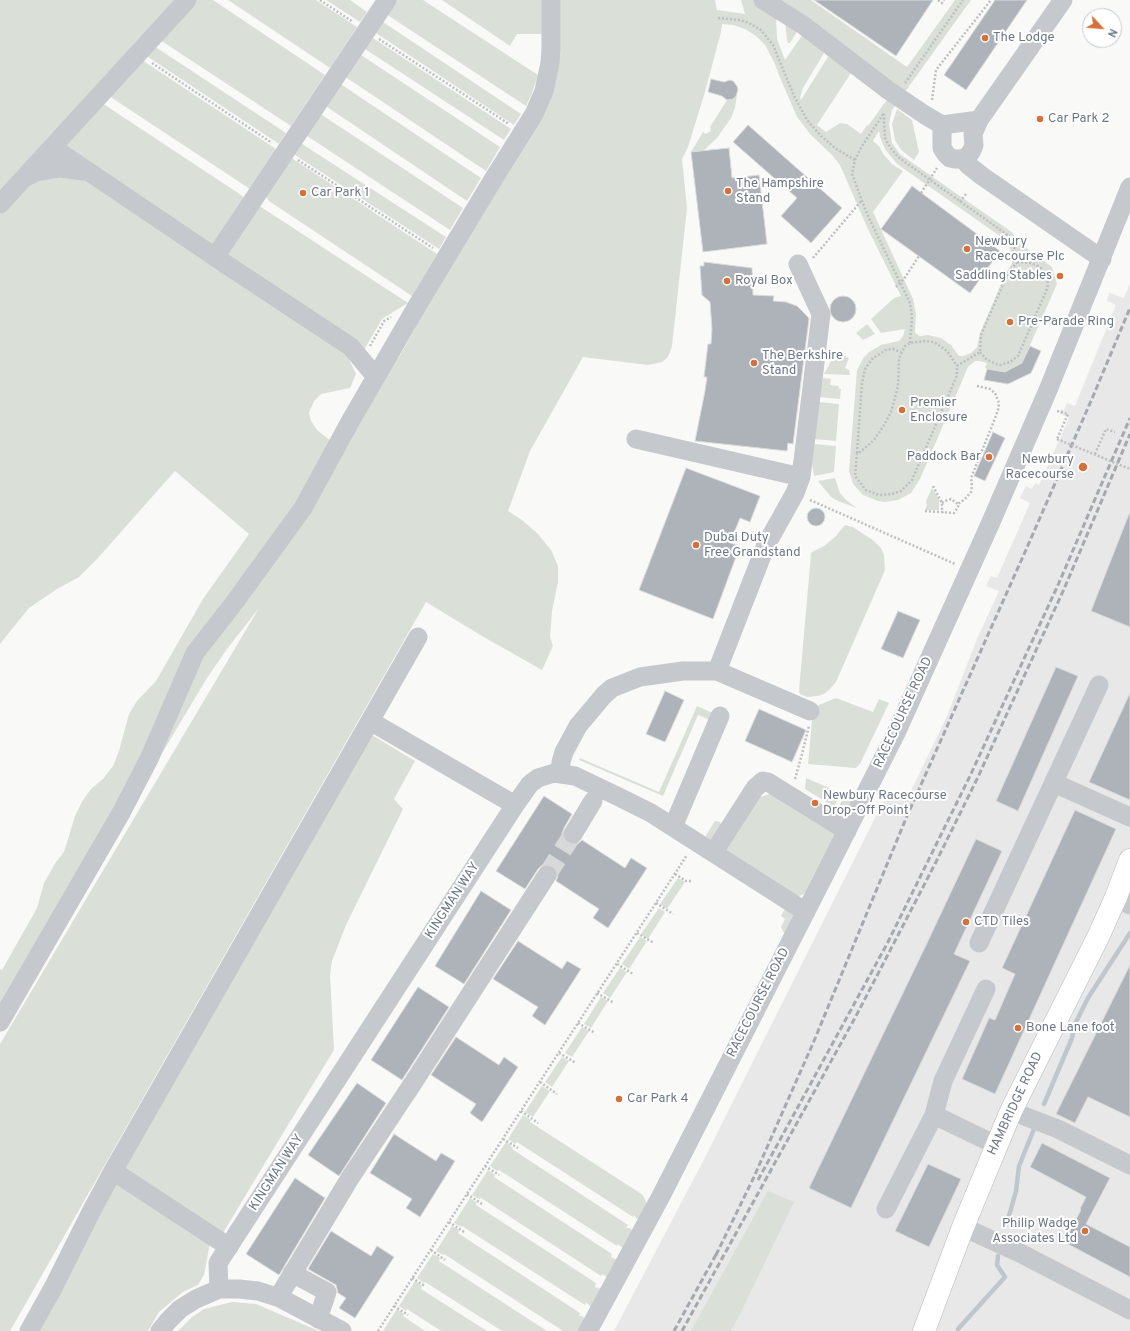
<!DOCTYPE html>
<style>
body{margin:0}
#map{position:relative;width:1130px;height:1331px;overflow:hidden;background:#f9f9f7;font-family:Overpass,sans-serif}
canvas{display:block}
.north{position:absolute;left:1082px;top:8px;width:40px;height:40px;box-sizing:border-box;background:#fff;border:1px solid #c4c9ce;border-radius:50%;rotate:116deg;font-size:11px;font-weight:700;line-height:16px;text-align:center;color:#6b7785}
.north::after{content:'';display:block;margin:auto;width:14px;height:18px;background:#d5703b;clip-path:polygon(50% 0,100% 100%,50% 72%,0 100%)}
</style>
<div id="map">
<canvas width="1130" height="1331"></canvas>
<div class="north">N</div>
</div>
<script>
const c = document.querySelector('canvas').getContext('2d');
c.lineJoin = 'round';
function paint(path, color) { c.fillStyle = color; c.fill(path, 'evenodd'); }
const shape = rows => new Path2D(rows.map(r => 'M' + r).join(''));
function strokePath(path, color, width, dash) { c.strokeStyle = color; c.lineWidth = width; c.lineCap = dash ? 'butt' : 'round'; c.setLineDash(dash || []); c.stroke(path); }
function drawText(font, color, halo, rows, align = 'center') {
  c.font = font + ' Overpass,sans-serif'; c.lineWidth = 4; c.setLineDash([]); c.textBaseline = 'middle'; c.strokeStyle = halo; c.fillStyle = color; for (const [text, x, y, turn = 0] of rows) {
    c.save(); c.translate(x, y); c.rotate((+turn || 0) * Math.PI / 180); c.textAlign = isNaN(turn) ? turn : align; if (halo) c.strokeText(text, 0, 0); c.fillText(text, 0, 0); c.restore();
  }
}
paint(shape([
 [1130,283,1130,1331,614,1331,702,1163,888,792,906,801,947,716,977,639,999,591,986,586,991,576,997,578,1030,503,1020,498,1026,486,1032,489,1035,483,1039,485,1069,418,1059,413,1061,409,1064,410,1067,403,1075,406,1116,305,1107,301,1109,293,1124,298]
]), '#e7e8e7');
paint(shape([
 [0,0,182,0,0,198],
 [196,0,213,0,325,75,291,126,160,40],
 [228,0,316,0,357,27,330,68],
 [326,0,350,0,367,12,360,22],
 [394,0,423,0,538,75,532,93,526,106,389,16,388,14],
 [442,0,546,0,546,34,517,34,510,46],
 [555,0,715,0,717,10,745,14,741,0,754,0,776,15,777,39,785,60,803,34,824,53,803,88,800,97,801,100,829,55,851,73,817,125,826,132,840,123,847,124,861,134,867,125,868,126,886,101,895,85,779,0,811,0,907,67,955,0,971,0,892,110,889,124,892,143,900,154,907,159,1013,233,1016,240,1019,240,1018,242,1052,267,1057,284,1022,363,1005,372,987,369,985,367,987,363,980,361,975,361,968,367,920,479,911,493,898,500,885,502,878,501,863,495,853,484,849,471,857,370,864,357,869,352,881,345,899,341,903,336,905,329,881,333,871,319,894,298,901,296,867,227,840,165,832,155,811,135,797,117,781,80,774,62,765,45,756,36,745,29,733,25,722,24,721,32,705,92,688,147,682,159,687,208,672,346,670,352,667,358,662,362,648,365,583,357,530,451,508,511,522,520,538,534,551,550,558,566,558,582,552,611,551,625,550,637,553,646,542,670,482,636,426,602,10,1331,0,1331,0,1044,259,608,227,649,207,678,143,785,200,661,382,374,399,357,415,329,420,307,535,119],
 [879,131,880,137,885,149,897,164,1007,241,1012,256,1012,263,1005,275,980,333,977,347,971,353,963,356,959,356,951,345,941,338,928,335,920,336,915,333,916,314,913,299,873,212,903,171,892,164,884,155,879,146,873,141],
 [380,20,521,114,514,125,373,31],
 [785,20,798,30,790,43,788,43,787,40],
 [370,36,511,129,504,140,362,47],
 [154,46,286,133,279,144,145,55],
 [358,53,500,147,486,171,344,76],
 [142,60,276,149,250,189,109,96],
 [339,83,481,178,467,201,324,105],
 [737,95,735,108,731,118,717,138,703,151,691,152,703,132,705,134,711,131,710,127,727,100,733,99],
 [102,103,244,197,211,247,62,149],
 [897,109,912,120,919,152,914,160,901,150,895,140,892,124],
 [319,113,463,208,450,230,304,134],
 [299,142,446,237,439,249,292,153],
 [290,157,437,254,412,296,269,201,265,195],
 [62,172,88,181,345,351,356,374,350,388,321,394,314,401,309,413,311,421,317,430,331,441,299,504,214,620,145,760,0,1013,0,969,2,970,37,908,44,883,56,862,64,852,75,816,83,800,91,789,103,779,113,766,119,751,129,714,137,701,156,681,203,599,249,534,175,471,97,559,79,577,57,589,29,608,0,644,0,210,27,183],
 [258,205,408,303,382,319,364,350,224,256],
 [867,324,875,334,863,340,856,333],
 [836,352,849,358,845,368,849,370,850,375,824,374],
 [823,378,831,379,830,385,839,386,838,388,841,389,840,399,818,397],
 [818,402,839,404,836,441,814,439],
 [814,444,836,446,834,472,814,476,812,463],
 [835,478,840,493,846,500,857,508,838,501,831,497,818,481],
 [932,488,939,499,939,510,925,510,927,505,926,501],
 [845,525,853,527,874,541,881,548,884,555,885,570,836,682,830,689,824,694,818,696,807,697,800,694,799,691,811,554,812,552,824,546,835,537],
 [836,698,873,712,879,699,889,703,860,764,856,768,808,764,813,710,814,707],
 [697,706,715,714,712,721,698,715,663,796,579,760,580,758,659,792],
 [372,735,415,761,394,799,403,809,346,925,332,961,330,974,334,1050,274,1148,223,1233,126,1173,123,1163],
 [806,778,841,793,835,805,831,805,805,789],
 [770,794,836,832,804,894,799,896,794,895,730,854,727,850,727,844,760,797],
 [845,795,854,799,847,814,842,819,835,813],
 [715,821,720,822,723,828,714,842,706,838,706,835],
 [678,878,685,882,667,909,660,904],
 [786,907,792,913,794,917,786,933,784,933,781,927,785,919,781,916],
 [659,908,665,912,648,939,641,934],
 [640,937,647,941,629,969,622,964],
 [620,968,627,972,610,998,603,993],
 [601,997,608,1001,591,1028,584,1024],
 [582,1027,589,1031,572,1057,565,1053],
 [562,1057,569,1061,552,1087,545,1082],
 [542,1086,550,1091,533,1117,525,1112],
 [523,1115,531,1120,530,1122,643,1195,647,1205,640,1219,637,1219,634,1215,633,1217,517,1142,515,1144,508,1139],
 [506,1142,513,1148,512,1149,628,1225,626,1228,630,1228,633,1231,623,1248,620,1246,618,1244,617,1246,499,1170,497,1171,490,1166],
 [488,1170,495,1175,494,1177,612,1254,611,1257,617,1260,608,1278,602,1274,601,1276,481,1198,479,1199,472,1195],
 [115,1182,210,1243,204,1275,198,1285,183,1292,159,1312,148,1331,33,1331],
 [768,1191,794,1202,740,1314,731,1331,691,1331],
 [470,1198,477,1203,476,1205,596,1283,595,1287,601,1289,591,1307,586,1302,585,1305,462,1226,461,1227,454,1223],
 [452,1226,459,1230,458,1233,580,1313,579,1316,582,1316,585,1319,580,1331,563,1331,444,1254,443,1255,436,1251],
 [433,1254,440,1258,439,1261,547,1331,502,1331,425,1282,424,1283,417,1278],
 [415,1281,422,1286,421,1289,487,1331,441,1331,407,1309,406,1311,399,1306],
 [232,1302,256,1304,319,1331,178,1331,192,1317,204,1309],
 [397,1309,404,1314,403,1316,425,1331,383,1331]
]), '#dae0d8');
strokePath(shape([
 [1044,1104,1072,1038,1075,1024,1088,998,1130,933],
 [1007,1223,1016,1191,1019,1166,1034,1129],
 [958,1329,1005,1277,997,1265,998,1256]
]), '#c0c7cc', 4.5);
const building = shape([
 [814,0,933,0,896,56,814,0],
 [995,0,1027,0,966,90,944,75,995,0],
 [711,79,724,82,730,80,733,81,737,86,738,90,736,96,733,99,727,100,722,96,708,92,711,79],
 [748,125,842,208,811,243,781,216,797,198,733,142,748,125],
 [729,148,732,178,759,175,767,244,703,252,691,152,729,148],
 [912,186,1000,251,970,293,881,229,912,186],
 [704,262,752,268,753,295,774,296,773,301,786,302,797,306,808,317,809,319,793,444,788,443,787,451,695,441,705,391,707,377,704,377,708,344,711,344,712,329,710,302,702,295,700,266,704,266,704,262],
 '830 309a13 13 0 1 1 26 0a13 13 0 1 1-26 0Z',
 [1030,346,1041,351,1031,373,1008,384,984,380,987,369,1005,372,1022,363,1030,346],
 [993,432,1005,438,985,481,974,476,993,432],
 [686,468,760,496,750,522,740,518,730,543,740,546,713,619,639,590,686,468],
 '807 517a9 9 0 1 1 18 0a9 9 0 1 1-18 0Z',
 [1129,514,1130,514,1130,627,1091,611,1129,514],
 [898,611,920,620,903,658,881,649,898,611],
 [1056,667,1078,676,1018,811,996,801,1056,667],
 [665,691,684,700,665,742,646,734,665,691],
 [1130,693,1130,800,1089,782,1130,693],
 [759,709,806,730,792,762,745,741,759,709],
 [544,796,572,814,564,828,562,833,563,839,567,843,573,845,578,844,582,840,625,868,631,858,647,868,608,928,593,918,599,909,556,881,558,876,557,870,553,866,547,864,542,865,538,869,525,889,496,871,544,796],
 [1075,810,1116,829,995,1094,962,1079,989,1018,995,1020,1015,974,1002,968,1075,810],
 [976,839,1002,851,954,954,970,961,851,1208,809,1188,928,941,976,839],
 [481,891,511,910,464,984,435,966,481,891],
 [518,941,562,969,567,961,581,969,545,1025,532,1016,538,1007,493,979,518,941],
 [1130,965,1130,1117,1088,1097,1075,1123,1056,1114,1130,965],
 [418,987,449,1007,402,1080,371,1060,418,987],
 [456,1037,499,1065,504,1057,518,1067,482,1122,470,1113,476,1104,431,1075,456,1037],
 [357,1083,386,1103,339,1176,308,1155,357,1083],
 [394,1134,436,1161,441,1153,455,1161,420,1217,406,1208,412,1199,370,1173,394,1134],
 [1042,1143,1110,1178,1086,1224,1130,1247,1130,1277,1064,1242,1081,1210,1080,1209,1086,1197,1030,1167,1042,1143],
 [928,1164,961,1179,929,1247,895,1231,928,1164],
 [295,1178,325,1198,279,1275,246,1254,295,1178],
 [331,1231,371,1256,377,1246,394,1257,355,1318,339,1308,346,1298,338,1293,336,1285,308,1269,331,1231]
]);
paint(building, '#adb3b9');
strokePath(building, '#dbdbd9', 1);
strokePath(shape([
 [547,875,573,834]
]), '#d6d8da', 19, [19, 10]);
const major = shape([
 [924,1331,963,1227,1011,1111,1099,935,1116,897,1130,860]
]);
strokePath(major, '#b7babe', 23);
strokePath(shape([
 [320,0,353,22],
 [938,0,942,3,944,0],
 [718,18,740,20,749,23,761,30,773,45,794,96,807,120,821,136,835,148,855,160],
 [379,39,509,124],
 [152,63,272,143],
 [905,83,963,0],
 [932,100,936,70,991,0],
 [298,160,433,248],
 [921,193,937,168],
 [960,202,966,194],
 [813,258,862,200],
 [896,287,904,279,919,256],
 [910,343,912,317,910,303,867,214,852,174,855,160,862,146,884,113,884,122,885,138,890,147,898,157,1006,234,1012,240,1018,262,1012,268,1007,275,981,335,980,352,957,366,957,375,955,380,912,480,901,491,892,494,879,495,866,490,855,476,857,453,860,452,873,441,883,427,891,412,898,387,899,358,905,346,910,343,926,341,934,342,947,351,957,366],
 [370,346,384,321,391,317],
 [980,352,986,359,996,364,1000,365,1010,362,1018,356,1047,289,1048,284,1046,275,1040,267,1031,263,1018,262],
 [1057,411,1068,414,1057,439],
 [857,453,862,383,865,369,873,358,886,350,893,349,901,352],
 [1095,454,1106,429,1115,432],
 [933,486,942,503,942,509,943,513],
 [810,500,955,564],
 [942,503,945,501,951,499,958,504],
 [925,511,954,513,958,507,958,504,965,499,971,492,972,486,971,478,994,421,998,410,999,403,995,393,990,389,977,386],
 [795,779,802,754,809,726],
 [675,874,686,881,691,881],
 [656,903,673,914],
 [637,933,654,943],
 [617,964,633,974],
 [597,993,614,1003],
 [578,1023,595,1033],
 [559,1053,576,1063],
 [540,1082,557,1094],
 [521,1111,538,1123],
 [503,1139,518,1148],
 [485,1166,499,1175],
 [467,1194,482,1204],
 [449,1222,464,1232],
 [431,1250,445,1260],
 [412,1278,425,1286],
 [394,1306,408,1315],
 [378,1331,687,855]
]), '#bdbfc2', 2.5, [2, 2]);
strokePath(shape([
 [763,0,803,25,888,90,925,115,942,125,979,120],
 [942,125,942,148,946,154,950,158,955,159,963,159,969,155,972,150,974,145,973,134,979,120,1063,0],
 [54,146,61,153,215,257],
 [963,159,968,165,982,176,1102,259],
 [26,177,36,172,60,168,84,171],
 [0,204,187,0],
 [376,377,351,347,215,257,387,0],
 [636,439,801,477],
 [717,671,766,545,795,493,801,477,821,314,798,264],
 [370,721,418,637],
 [560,773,561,762,564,752,578,726,604,695,612,688,640,677,683,671,717,671,810,711],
 [1054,783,1130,817],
 [673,827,720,716],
 [573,834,593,801],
 [714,852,755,788,763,781,768,782,847,831],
 [1116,897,1130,905],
 [979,943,1099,685],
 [0,1022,121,813,149,759,195,653,234,603,303,508,351,420,417,306,494,178,534,114,544,91,550,63,551,47,551,0],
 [1011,1111,1058,1129,1130,1165],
 [934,1115,996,1145],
 [113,1171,229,1247],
 [886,1209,934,1115,943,1081,986,989],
 [963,1227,1020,1253,1130,1310],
 [292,1273,327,1292,318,1319],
 [219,1289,218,1263,515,805,530,784,538,778,554,773,575,776,621,798,651,813,806,912],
 [280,1298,282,1291,350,1178,413,1083,547,875],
 [29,1331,53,1288,92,1210,113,1171,370,721,515,805],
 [160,1331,168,1321,180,1309,196,1299,219,1289,239,1289,258,1291,280,1298,342,1331],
 [588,1331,661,1196,826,872,896,733,991,522,1048,390,1130,187]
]), '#c5c8cc', 19);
strokePath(major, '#fff', 22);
strokePath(shape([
 [758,1180,888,942,970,776,1058,585,1130,418],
 [716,1255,753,1179,814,1041,907,816,1025,552,1094,394,1130,308],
 [674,1331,718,1251],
 [682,1331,856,1016,935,864,978,777,1064,589,1130,434]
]), '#a5a9af', 3, [6, 3]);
strokePath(shape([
 [1057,439,1130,469]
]), '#bdbfc2', 2.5, [2, 2]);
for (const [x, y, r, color] of [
 [985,38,4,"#d5703b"],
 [1040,119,4,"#d5703b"],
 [728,191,4,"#d5703b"],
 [303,193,4,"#d5703b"],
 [967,249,4,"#d5703b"],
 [1060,276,4,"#d5703b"],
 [727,281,4,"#d5703b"],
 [1010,322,4,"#d5703b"],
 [754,363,4,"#d5703b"],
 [902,410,4,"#d5703b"],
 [989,457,4,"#d5703b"],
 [1083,467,5,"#d5703b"],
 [696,545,4,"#d5703b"],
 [815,803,4,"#d5703b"],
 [966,922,4,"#d5703b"],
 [1018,1028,4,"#d5703b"],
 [619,1099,4,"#d5703b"],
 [1085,1231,4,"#d5703b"]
]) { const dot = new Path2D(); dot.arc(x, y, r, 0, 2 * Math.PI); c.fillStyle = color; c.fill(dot); strokePath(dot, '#fff', 1.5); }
drawText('13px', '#6b7785', '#fff', [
 ["The Lodge",993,38],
 ["Car Park 2",1048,119],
 ["The Hampshire",736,184],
 ["Stand",736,199],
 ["Car Park 1",311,193],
 ["Newbury",975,242],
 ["Racecourse Plc",975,257],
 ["Saddling Stables",1052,276,"right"],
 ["Royal Box",735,281],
 ["Pre-Parade Ring",1018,322],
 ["The Berkshire",762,356],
 ["Stand",762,371],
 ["Premier",910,403],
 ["Enclosure",910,418],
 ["Paddock Bar",981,457,"right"],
 ["Newbury",1074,460,"right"],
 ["Racecourse",1074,475,"right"],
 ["Dubai Duty",704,538],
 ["Free Grandstand",704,553],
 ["Newbury Racecourse",823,796],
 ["Drop-Off Point",823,811],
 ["CTD Tiles",974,922],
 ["Bone Lane foot",1026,1028],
 ["Car Park 4",627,1099],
 ["Philip Wadge",1077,1224,"right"],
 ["Associates Ltd",1077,1239,"right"]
], 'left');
drawText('13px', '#6b7785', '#fff', [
 ["RACECOURSE ROAD",904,713,-65],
 ["KINGMAN WAY",453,901,-57],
 ["RACECOURSE ROAD",759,1003,-63],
 ["HAMBRIDGE ROAD",1016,1104,-65],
 ["KINGMAN WAY",277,1173,-57]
]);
</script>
